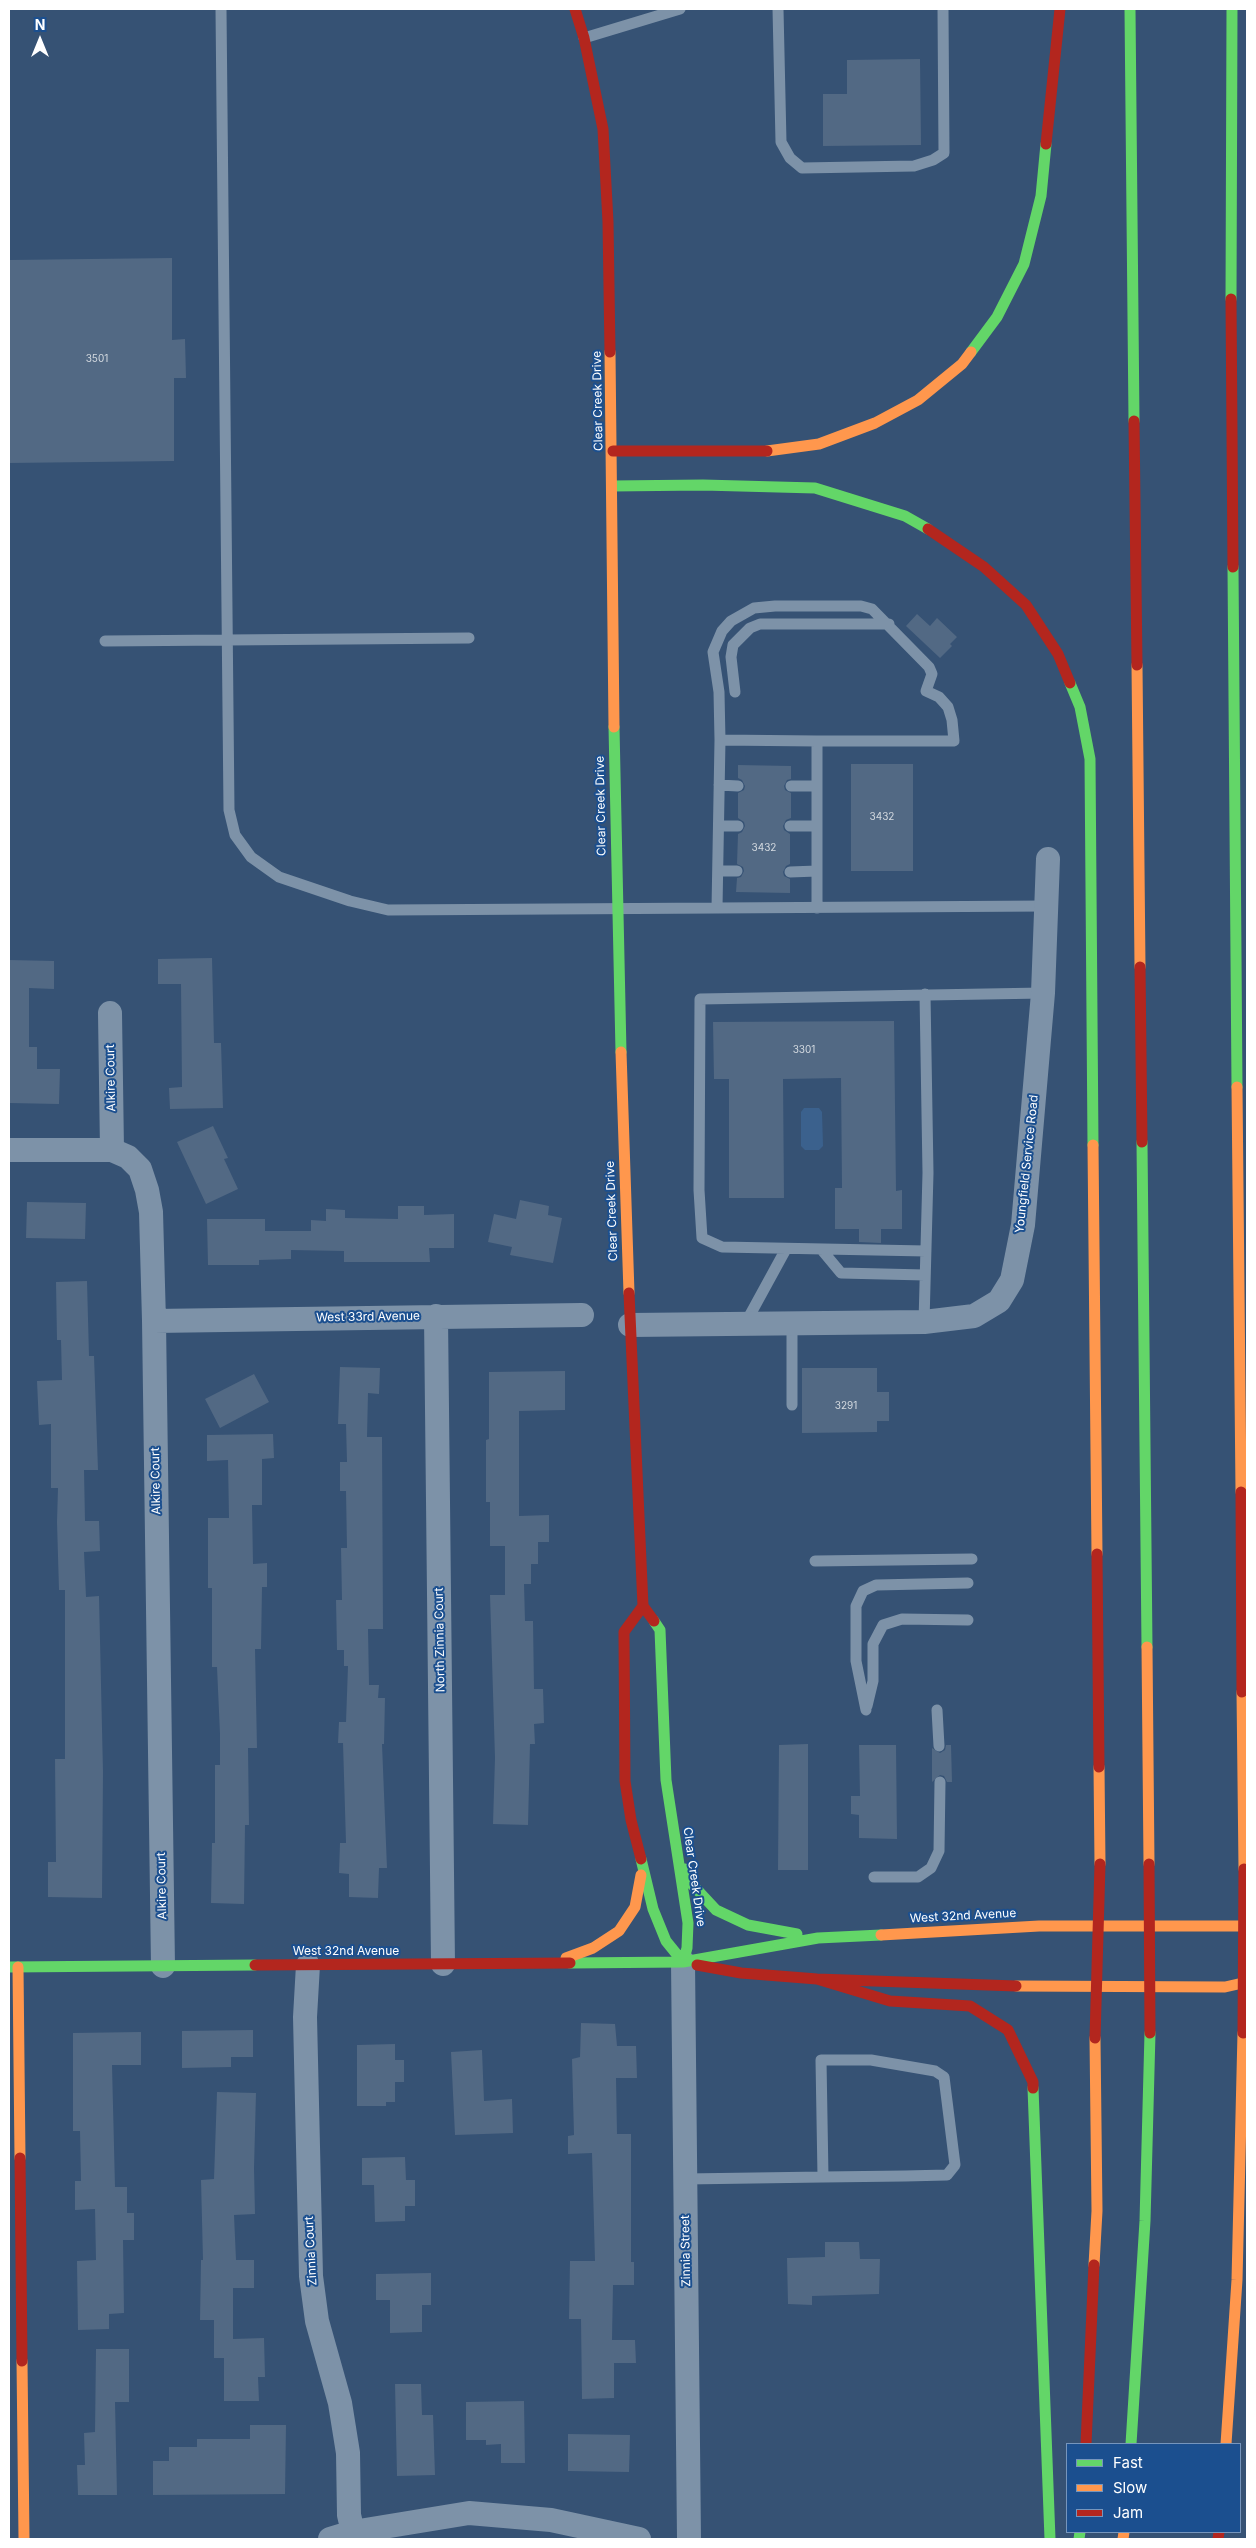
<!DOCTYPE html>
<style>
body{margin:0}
#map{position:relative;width:1256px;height:2548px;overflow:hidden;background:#365274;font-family:Inter,sans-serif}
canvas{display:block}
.frame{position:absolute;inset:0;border:10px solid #fff;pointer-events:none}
.legend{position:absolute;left:1066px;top:2443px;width:175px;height:90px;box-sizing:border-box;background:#1b4f8f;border:1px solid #7695bc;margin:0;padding:6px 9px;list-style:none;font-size:15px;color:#fff}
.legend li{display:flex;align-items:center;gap:10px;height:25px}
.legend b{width:25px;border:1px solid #7695bc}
.north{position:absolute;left:15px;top:15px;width:50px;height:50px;-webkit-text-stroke:4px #1b4f8f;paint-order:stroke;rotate:0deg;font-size:14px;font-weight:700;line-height:20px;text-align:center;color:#fff}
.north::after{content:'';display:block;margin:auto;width:18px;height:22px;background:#fff;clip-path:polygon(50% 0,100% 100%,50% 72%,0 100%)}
</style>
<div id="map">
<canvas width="1256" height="2548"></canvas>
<div class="frame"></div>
<ul class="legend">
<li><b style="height:6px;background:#63d668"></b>Fast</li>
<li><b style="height:6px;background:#ff974d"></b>Slow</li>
<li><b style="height:6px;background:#b3261e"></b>Jam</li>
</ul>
<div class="north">N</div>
</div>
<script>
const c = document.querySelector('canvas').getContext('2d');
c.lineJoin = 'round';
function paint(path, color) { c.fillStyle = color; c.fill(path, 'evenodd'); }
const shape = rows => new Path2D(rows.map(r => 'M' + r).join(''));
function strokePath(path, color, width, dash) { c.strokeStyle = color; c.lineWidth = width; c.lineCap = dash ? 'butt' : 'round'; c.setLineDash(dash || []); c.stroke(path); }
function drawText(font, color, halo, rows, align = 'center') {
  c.font = font + ' Inter,sans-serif'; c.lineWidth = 4; c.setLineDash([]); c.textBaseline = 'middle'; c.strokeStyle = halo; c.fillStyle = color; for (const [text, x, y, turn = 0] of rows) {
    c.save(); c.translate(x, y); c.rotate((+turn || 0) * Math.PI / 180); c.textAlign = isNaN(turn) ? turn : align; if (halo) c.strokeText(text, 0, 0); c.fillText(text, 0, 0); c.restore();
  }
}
paint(shape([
 [804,1108,819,1108,822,1112,823,1146,819,1150,805,1150,801,1146,801,1112]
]), '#3b618d');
paint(shape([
 [920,59,921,145,823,146,823,94,847,94,847,60],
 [172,258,172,340,185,339,186,378,174,378,174,461,9,463,9,260],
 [917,614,930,626,937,618,957,637,950,644,952,646,940,658,906,626],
 [851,764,913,764,913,871,851,871],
 [738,765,791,766,791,779,787,780,784,786,785,790,791,793,791,818,786,820,783,826,784,830,790,834,790,864,786,866,783,872,784,876,790,879,790,893,736,892,737,878,741,877,744,871,743,867,737,864,738,834,742,832,745,826,744,822,738,818,738,793,744,790,745,786,742,780,738,778],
 [212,958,214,1043,221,1043,223,1108,170,1109,169,1088,182,1087,181,984,158,984,158,959],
 [9,960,54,961,54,989,29,988,29,1047,37,1047,37,1069,60,1069,59,1104,9,1103],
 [894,1021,896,1191,902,1190,902,1229,881,1229,881,1243,859,1242,859,1229,835,1229,835,1188,842,1188,841,1078,783,1079,784,1198,729,1198,729,1079,714,1079,713,1022],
 [213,1126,228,1158,224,1159,238,1189,206,1204,177,1142],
 [520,1200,549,1206,548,1215,562,1218,553,1263,510,1255,512,1247,488,1242,494,1214,516,1219],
 [27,1202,86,1203,85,1239,26,1238],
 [398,1206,424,1206,424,1215,454,1214,454,1248,429,1248,430,1262,344,1262,344,1251,291,1250,291,1259,259,1260,259,1265,208,1265,207,1219,265,1219,265,1231,311,1231,311,1220,326,1221,326,1209,345,1210,345,1218,398,1219],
 [87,1281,89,1356,94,1356,98,1470,84,1470,85,1521,99,1521,100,1551,84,1552,86,1597,99,1596,103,1772,102,1898,48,1897,48,1862,56,1862,55,1759,65,1759,65,1590,59,1590,57,1522,58,1488,51,1488,51,1424,39,1425,37,1381,62,1380,61,1340,57,1340,56,1282],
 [340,1367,380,1368,379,1394,368,1393,367,1437,382,1437,383,1629,368,1629,369,1685,379,1685,378,1698,385,1698,384,1744,382,1744,387,1868,379,1868,378,1898,349,1897,349,1874,339,1873,340,1843,346,1843,343,1743,338,1743,339,1722,346,1722,348,1666,344,1666,344,1650,337,1650,336,1600,342,1600,341,1548,347,1548,346,1491,340,1491,340,1462,347,1462,346,1424,338,1424],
 [802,1368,877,1368,877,1392,889,1392,889,1421,877,1421,877,1432,802,1433],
 [565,1371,565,1410,519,1411,519,1516,549,1515,549,1542,538,1542,538,1564,531,1564,531,1584,524,1584,525,1621,533,1621,534,1689,543,1689,544,1723,534,1724,535,1744,530,1744,528,1825,493,1824,495,1758,490,1595,505,1595,505,1546,490,1546,490,1502,486,1502,486,1440,489,1439,489,1372],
 [254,1374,269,1402,220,1428,205,1399],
 [273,1434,274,1458,262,1459,262,1505,252,1505,253,1564,267,1563,267,1587,262,1587,261,1649,255,1649,257,1748,248,1748,249,1825,245,1825,244,1904,211,1903,212,1843,215,1843,215,1765,220,1765,220,1734,217,1667,212,1667,212,1588,208,1588,208,1518,229,1518,228,1460,207,1461,207,1435],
 [808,1744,808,1870,778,1870,779,1745],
 [859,1745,896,1745,897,1839,859,1838,859,1815,851,1814,851,1796,860,1796],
 [946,1745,951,1745,952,1782,947,1782,944,1776,940,1775,932,1782,932,1748,940,1753,945,1750],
 [581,2023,615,2024,617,2046,636,2046,637,2078,616,2078,617,2134,631,2134,631,2262,634,2262,634,2285,613,2285,612,2340,635,2340,636,2363,614,2363,614,2398,582,2399,581,2319,569,2319,570,2261,595,2261,592,2153,568,2154,568,2136,574,2135,572,2059,580,2057],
 [253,2030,253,2057,231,2057,231,2067,182,2068,182,2031],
 [141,2032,141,2065,112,2065,115,2187,127,2187,127,2213,134,2213,134,2240,123,2240,124,2313,109,2314,109,2329,78,2330,77,2261,96,2260,95,2209,75,2210,75,2181,81,2181,80,2131,73,2131,73,2033],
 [395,2044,395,2060,404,2060,404,2082,395,2082,395,2102,386,2102,386,2106,357,2106,357,2045],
 [482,2050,484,2101,512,2099,513,2133,455,2135,451,2052],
 [217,2092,256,2093,254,2168,255,2214,234,2215,236,2260,254,2260,254,2288,233,2288,233,2339,264,2338,265,2377,258,2377,259,2401,224,2401,224,2358,214,2358,214,2320,200,2320,201,2260,203,2260,201,2180,214,2179],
 [405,2157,406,2180,415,2180,415,2206,405,2206,405,2221,375,2222,374,2185,362,2185,362,2158],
 [825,2242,859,2242,860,2259,880,2259,879,2294,812,2296,812,2305,788,2304,787,2258,825,2257],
 [431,2273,431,2305,422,2305,422,2332,390,2333,390,2300,376,2300,376,2274],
 [96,2349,129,2349,129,2402,115,2402,117,2495,78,2495,77,2465,85,2465,84,2433,95,2432],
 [395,2384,421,2384,422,2415,433,2415,435,2475,397,2476],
 [524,2401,525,2463,501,2463,501,2444,486,2445,486,2440,466,2440,466,2402],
 [250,2425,286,2425,285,2494,153,2495,153,2461,169,2461,169,2447,197,2447,197,2439,250,2439],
 [568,2434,630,2435,629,2472,568,2471]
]), '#526984');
strokePath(shape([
 [221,9,229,810,235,835,251,857,279,877,350,901,388,910,1047,906],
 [778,9,781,142,790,158,802,168,914,166,933,160,944,153,943,9],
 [584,38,680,9],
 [105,641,469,638],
 [735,692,731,657,733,645,750,628,760,624,889,624],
 [720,740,719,692,713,652,722,631,731,621,754,608,775,606,861,606,872,609,929,667,932,674,926,691,939,697,948,707,952,720,954,741,817,741],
 [719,785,738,786],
 [791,786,817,786],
 [719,826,738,826],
 [790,826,817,826],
 [718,871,737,871],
 [790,872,817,871],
 [717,908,720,740,817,741,817,908],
 [821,1249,841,1273,925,1275],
 [926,1251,722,1247,702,1238,699,1190,700,999,1043,993],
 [924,1322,928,1173,925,994],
 [792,1323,792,1405],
 [745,1324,786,1249],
 [815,1561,972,1559],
 [867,1706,873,1681,873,1644,883,1625,902,1619,968,1620],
 [866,1710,856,1661,856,1606,863,1591,876,1585,968,1583],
 [937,1710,939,1746],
 [874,1877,918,1877,931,1868,939,1851,940,1782],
 [685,2179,823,2177,905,2176,947,2175,955,2165,944,2077,935,2071,871,2060,821,2060,823,2177]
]), '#7d92a8', 11);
strokePath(shape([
 [110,1013,112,1150],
 [9,1150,112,1150,128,1157,140,1169,147,1190,151,1212,154,1321,163,1966],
 [436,1316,443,1964],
 [154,1321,582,1315],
 [630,1325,924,1322,974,1316,999,1301,1012,1280,1023,1225,1043,993,1048,859],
 [683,1962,689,2539],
 [308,1965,305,2017,311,2276,317,2321,340,2403,348,2453,349,2515,353,2532],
 [330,2539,353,2532,469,2513,551,2520,639,2539]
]), '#7d92a8', 24);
strokePath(shape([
 [1130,9,1134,421],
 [1231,299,1232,9],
 [971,352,997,317,1024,264,1041,196,1046,144],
 [612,486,703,485,815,488,905,516,928,529],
 [1233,567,1237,1087],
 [1070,683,1080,707,1090,759,1093,1145],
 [614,727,621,1052],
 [1142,1142,1147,1647],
 [654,1621,660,1630,666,1780,688,1923,687,1948,683,1962],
 [641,1859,653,1909,666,1941,683,1962],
 [685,1869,689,1881,716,1910,748,1925,797,1934],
 [570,1963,683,1962,818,1938,881,1935],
 [9,1967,255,1965],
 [1033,2088,1050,2539],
 [1131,2444,1145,2221,1150,2033],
 [1079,2539,1080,2532]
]), '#63d668', 11);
strokePath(shape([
 [610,352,614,727],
 [767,451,819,444,875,423,918,400,962,364,971,352],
 [1137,665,1140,967],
 [621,1052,629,1293],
 [1237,1087,1241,1492],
 [1093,1145,1097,1554],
 [1147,1647,1149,1864],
 [1242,1692,1244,1869],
 [1099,1767,1100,1864],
 [881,1935,1039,1926,1247,1926],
 [566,1958,593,1948,619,1931,635,1907,641,1875],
 [18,1967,20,2158],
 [1016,1986,1225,1987,1247,1982],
 [1094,2265,1097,2211,1095,2038],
 [22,2361,24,2539],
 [1226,2444,1237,2280,1243,2033],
 [1123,2539,1124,2532]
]), '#ff974d', 11);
strokePath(shape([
 [575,9,584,38,603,129,608,222,610,352],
 [1046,144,1060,9],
 [1231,299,1233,567],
 [1134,421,1137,665],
 [613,451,767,451],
 [928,529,984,567,1026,605,1058,654,1070,683],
 [1140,967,1142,1142],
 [629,1293,643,1606,654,1621],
 [1241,1492,1242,1692],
 [1097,1554,1099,1767],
 [641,1859,631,1820,625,1781,624,1632,643,1606],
 [255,1965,570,1963],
 [697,1965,741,1973,817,1979,1016,1986],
 [817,1979,890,2001,970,2006,1008,2030,1033,2082,1033,2088],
 [20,2158,22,2361],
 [1086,2444,1094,2265],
 [1218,2539,1219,2532]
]), '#b3261e', 11);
strokePath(shape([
 [1149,1864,1150,2033],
 [1243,2033,1244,1869],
 [1095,2038,1100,1864]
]), '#b3261e', 11);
drawText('10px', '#d4dae0', null, [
 ["3501",97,359],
 ["3432",882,817],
 ["3432",764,848],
 ["3301",804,1050],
 ["3291",846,1406]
]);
drawText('12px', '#fff', '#1b4f8f', [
 ["Clear Creek Drive",598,401,-91],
 ["Clear Creek Drive",601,806,-91],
 ["Alkire Court",111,1078,-91],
 ["Youngfield Service Road",1027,1164,-84],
 ["Clear Creek Drive",612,1211,-92],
 ["West 33rd Avenue",368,1317,-1],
 ["Alkire Court",156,1481,-91],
 ["North Zinnia Court",440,1640,-91],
 ["Clear Creek Drive",694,1877,82],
 ["Alkire Court",162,1886,-91],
 ["West 32nd Avenue",963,1916,-3],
 ["West 32nd Avenue",346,1951],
 ["Zinnia Court",311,2251,-93],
 ["Zinnia Street",686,2251,-91]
]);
</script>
